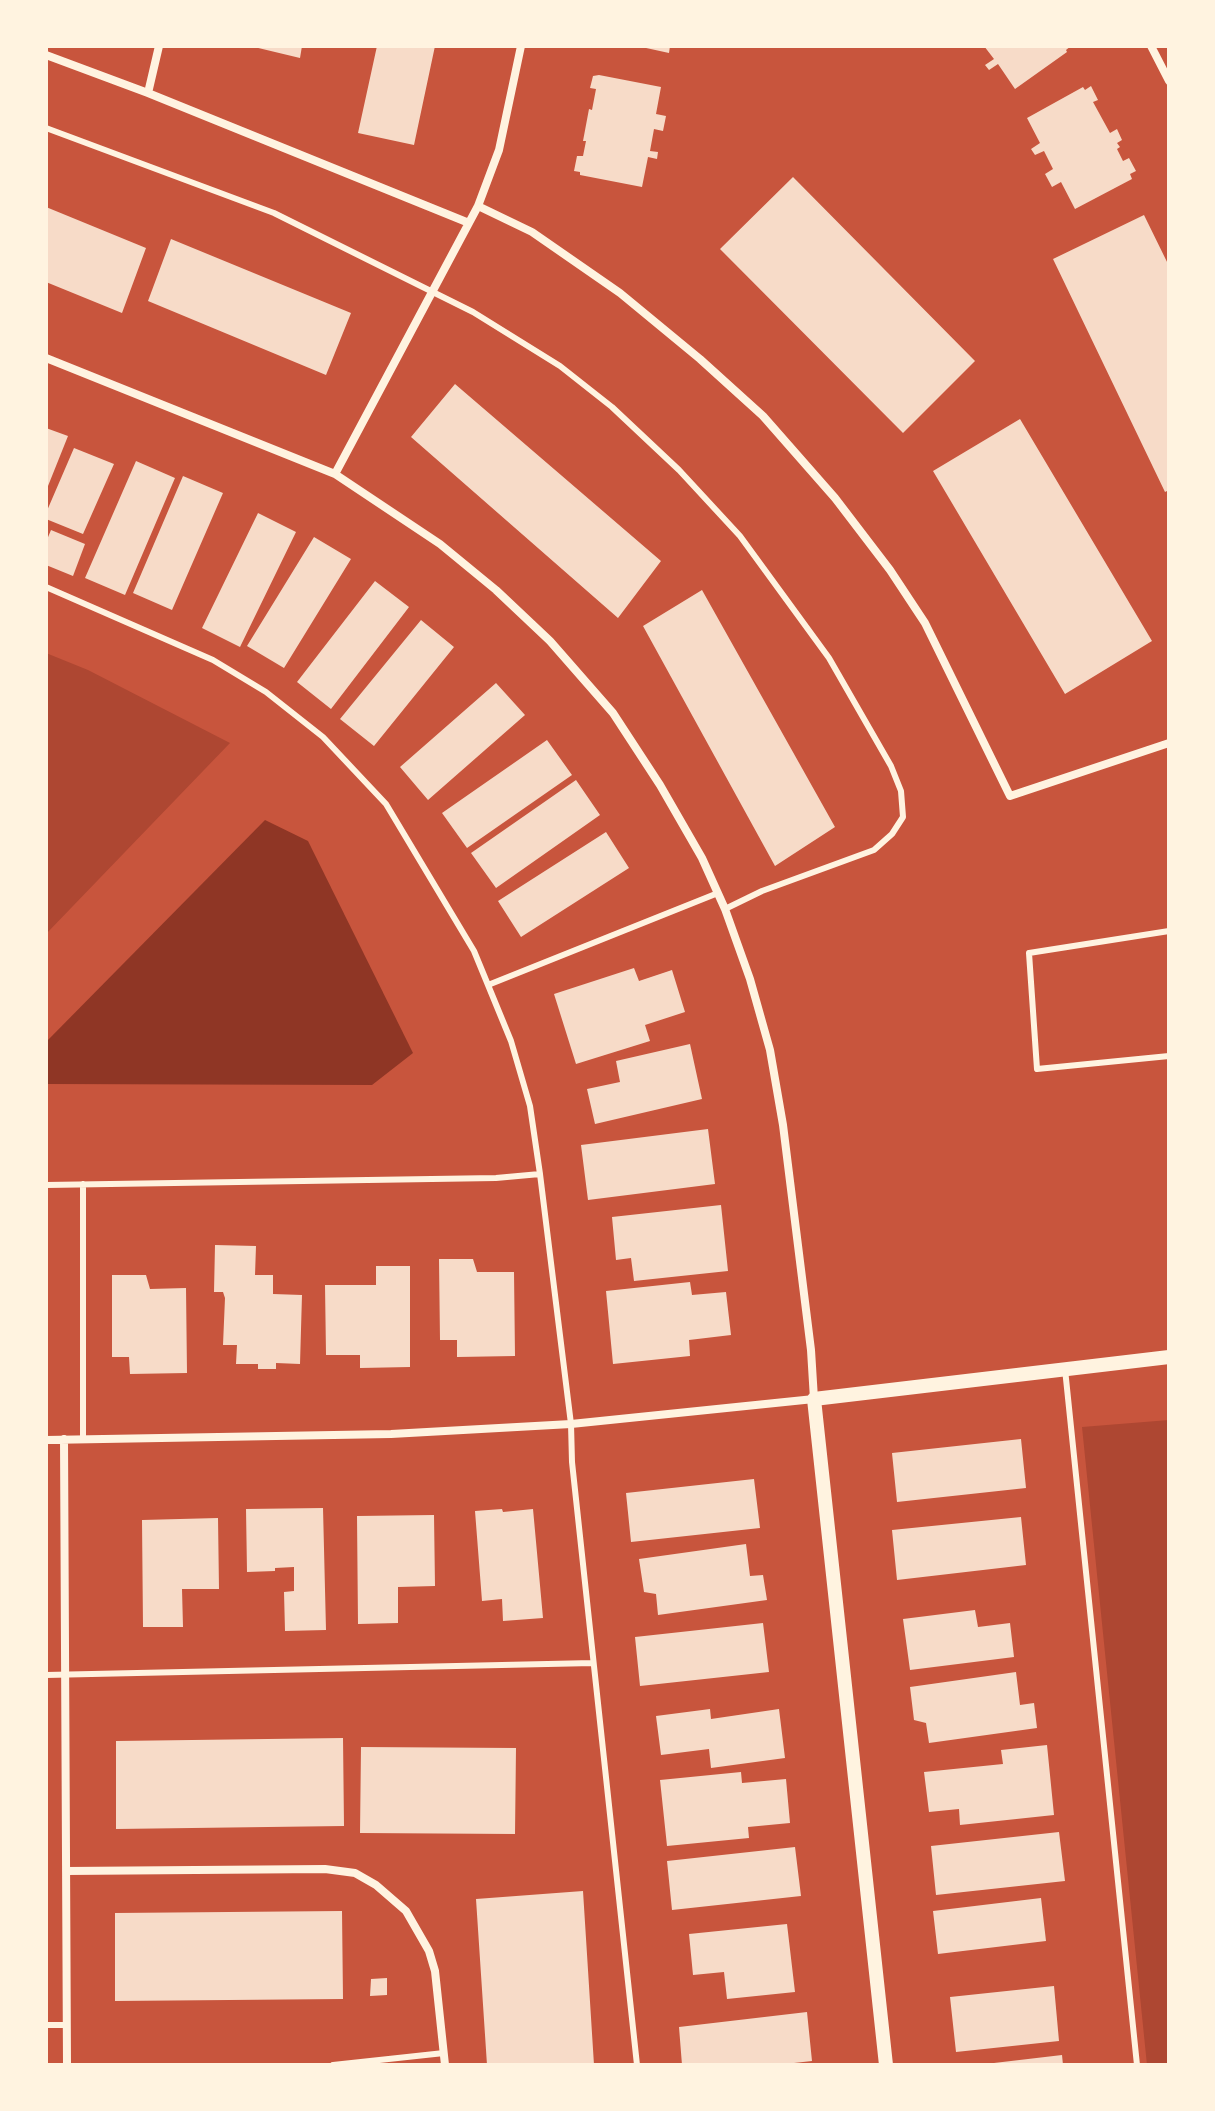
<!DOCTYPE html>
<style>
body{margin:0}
#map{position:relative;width:1215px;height:2111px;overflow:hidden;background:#c8553d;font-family:"Noto Serif",serif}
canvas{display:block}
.frame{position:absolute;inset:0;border:48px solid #fff3e0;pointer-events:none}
</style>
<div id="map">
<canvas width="1215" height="2111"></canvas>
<div class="frame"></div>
</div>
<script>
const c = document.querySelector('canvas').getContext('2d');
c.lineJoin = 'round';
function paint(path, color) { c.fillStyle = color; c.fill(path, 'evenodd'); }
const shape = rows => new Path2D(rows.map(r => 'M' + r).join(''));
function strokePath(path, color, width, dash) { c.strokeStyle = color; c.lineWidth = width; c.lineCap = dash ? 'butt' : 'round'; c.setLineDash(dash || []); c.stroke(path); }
paint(shape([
 [46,653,88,670,230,743,46,934],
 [1169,1420,1169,2065,1147,2065,1082,1427]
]), '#ae4732');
paint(shape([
 [265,820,308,841,413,1053,372,1085,46,1084,46,1042]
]), '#8f3625');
paint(shape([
 [250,46,302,46,300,58],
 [377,46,435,46,414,145,358,133],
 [637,46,670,46,669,53],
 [984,46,1071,46,1066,50,1067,52,1015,89,998,64,989,70,985,65,994,59],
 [599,75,661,87,656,114,666,116,663,131,654,129,650,151,658,152,657,159,648,157,642,187,580,175,580,172,574,171,577,156,583,156,586,141,583,141,589,109,592,110,596,89,590,88,593,76],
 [1091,86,1098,100,1093,102,1110,133,1117,129,1122,140,1117,143,1120,147,1117,149,1123,161,1129,158,1136,171,1130,174,1132,179,1075,209,1061,182,1052,187,1045,174,1053,169,1044,151,1035,155,1031,149,1040,143,1027,118,1083,87,1085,90],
 [793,177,975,361,903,433,720,249],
 [46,207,146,248,122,313,46,282],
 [1144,215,1169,266,1169,490,1165,492,1053,259],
 [171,239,351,313,326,375,148,301],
 [455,384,661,561,618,618,411,437],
 [1020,419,1152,641,1065,694,933,471],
 [46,428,68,436,46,491],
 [74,448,114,464,83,534,46,519,46,513],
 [136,461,175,478,125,595,85,578],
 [183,476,223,493,172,610,133,593],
 [258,513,296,532,240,647,202,628],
 [51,530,85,544,73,576,46,565,46,542],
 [314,537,351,559,284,668,247,646],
 [375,581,409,607,331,709,297,682],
 [702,590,835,827,775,866,643,626],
 [421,620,454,647,374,746,340,719],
 [496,683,525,715,428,800,400,767],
 [547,740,572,775,467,848,442,813],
 [576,780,600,815,496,888,471,853],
 [606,832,629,868,521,937,498,901],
 [634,968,639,981,672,970,685,1012,645,1025,650,1041,576,1064,554,994],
 [690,1044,702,1099,595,1124,587,1089,620,1082,616,1061],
 [708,1129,715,1184,588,1200,581,1145],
 [721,1205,728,1271,634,1281,631,1258,616,1260,612,1217],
 [215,1245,256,1246,255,1275,273,1275,273,1294,302,1295,300,1364,276,1363,276,1369,258,1369,258,1364,236,1364,237,1345,223,1345,225,1298,223,1292,214,1292],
 [439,1259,473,1259,477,1272,514,1272,515,1356,457,1357,457,1340,440,1340],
 [376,1266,410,1266,410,1367,360,1368,360,1355,326,1355,325,1285,376,1285],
 [112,1275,146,1275,150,1289,186,1288,187,1373,130,1374,129,1357,112,1357],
 [690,1282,692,1295,726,1292,731,1335,689,1340,690,1356,613,1364,606,1291],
 [1021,1439,1026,1488,897,1502,892,1453],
 [754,1479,760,1528,631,1542,626,1493],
 [323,1508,326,1630,285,1631,284,1592,294,1591,294,1567,275,1568,275,1571,247,1572,246,1509],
 [502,1509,503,1512,533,1509,543,1618,503,1621,502,1599,482,1601,475,1511],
 [434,1515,435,1586,398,1587,398,1623,358,1624,357,1516],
 [1021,1517,1026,1565,897,1580,892,1530],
 [218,1518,219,1589,182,1589,183,1627,143,1627,142,1520],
 [746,1544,750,1576,763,1575,767,1600,658,1615,656,1594,644,1592,639,1559],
 [975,1610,978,1627,1010,1623,1014,1657,910,1670,903,1619],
 [763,1623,769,1672,640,1686,635,1637],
 [1016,1672,1020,1705,1034,1703,1037,1728,929,1743,926,1723,914,1720,910,1687],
 [710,1709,711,1719,779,1709,785,1758,711,1768,709,1749,661,1755,656,1716],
 [343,1738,344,1826,116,1829,116,1741],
 [1047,1745,1054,1815,960,1825,959,1809,929,1812,924,1772,1003,1764,1001,1750],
 [361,1747,516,1748,515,1834,360,1833],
 [741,1772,742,1783,786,1779,790,1823,748,1827,749,1838,667,1846,660,1780],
 [1059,1832,1065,1881,936,1895,931,1846],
 [795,1847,801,1896,672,1910,667,1861],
 [583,1891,594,2065,487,2065,476,1899],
 [1041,1898,1046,1941,938,1954,933,1911],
 [342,1911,343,1999,115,2001,115,1913],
 [787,1924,795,1992,727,1999,724,1972,693,1975,689,1934],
 [387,1978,387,1995,370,1996,371,1979],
 [1054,1986,1059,2041,956,2052,950,1997],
 [807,2012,812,2061,776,2065,682,2065,679,2027],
 [1062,2055,1063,2065,994,2065,994,2063]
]), '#f7dbc8');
strokePath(shape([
 [46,128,274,213,473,312,560,366,612,407,679,470,740,536,829,658,891,766,901,791,903,817,892,834,874,850,762,891,725,909],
 [46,587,213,660,266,692,323,737,386,804,474,951,488,985,511,1041,530,1106,540,1174,496,1178,46,1185],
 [1169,931,1029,953,1037,1069,1169,1056],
 [488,985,718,893],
 [540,1174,571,1424,572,1462,637,2065],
 [83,1184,83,1439],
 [1065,1369,1137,2065],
 [46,1675,593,1663],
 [46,2025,67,2025],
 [333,2065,444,2053]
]), '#fff3e0', 6);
strokePath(shape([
 [1151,46,1169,81],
 [46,55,148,93,469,223],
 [148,93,159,46],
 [478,206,532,232,620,293,700,359,763,416,835,498,890,570,925,623,1010,796,1169,743],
 [46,358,335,474,440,544,496,590,550,641,613,713,660,785,702,858,725,909,750,979,770,1050,783,1125,811,1350,814,1399,571,1424,391,1434,46,1440],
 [335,474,478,206,499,150,521,46],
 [64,1439,67,2065],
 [66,1871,325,1869,355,1873,376,1885,406,1911,429,1951,435,1971,445,2065]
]), '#fff3e0', 8);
strokePath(shape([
 [886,2065,814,1399,1169,1357]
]), '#fff3e0', 14);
</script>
